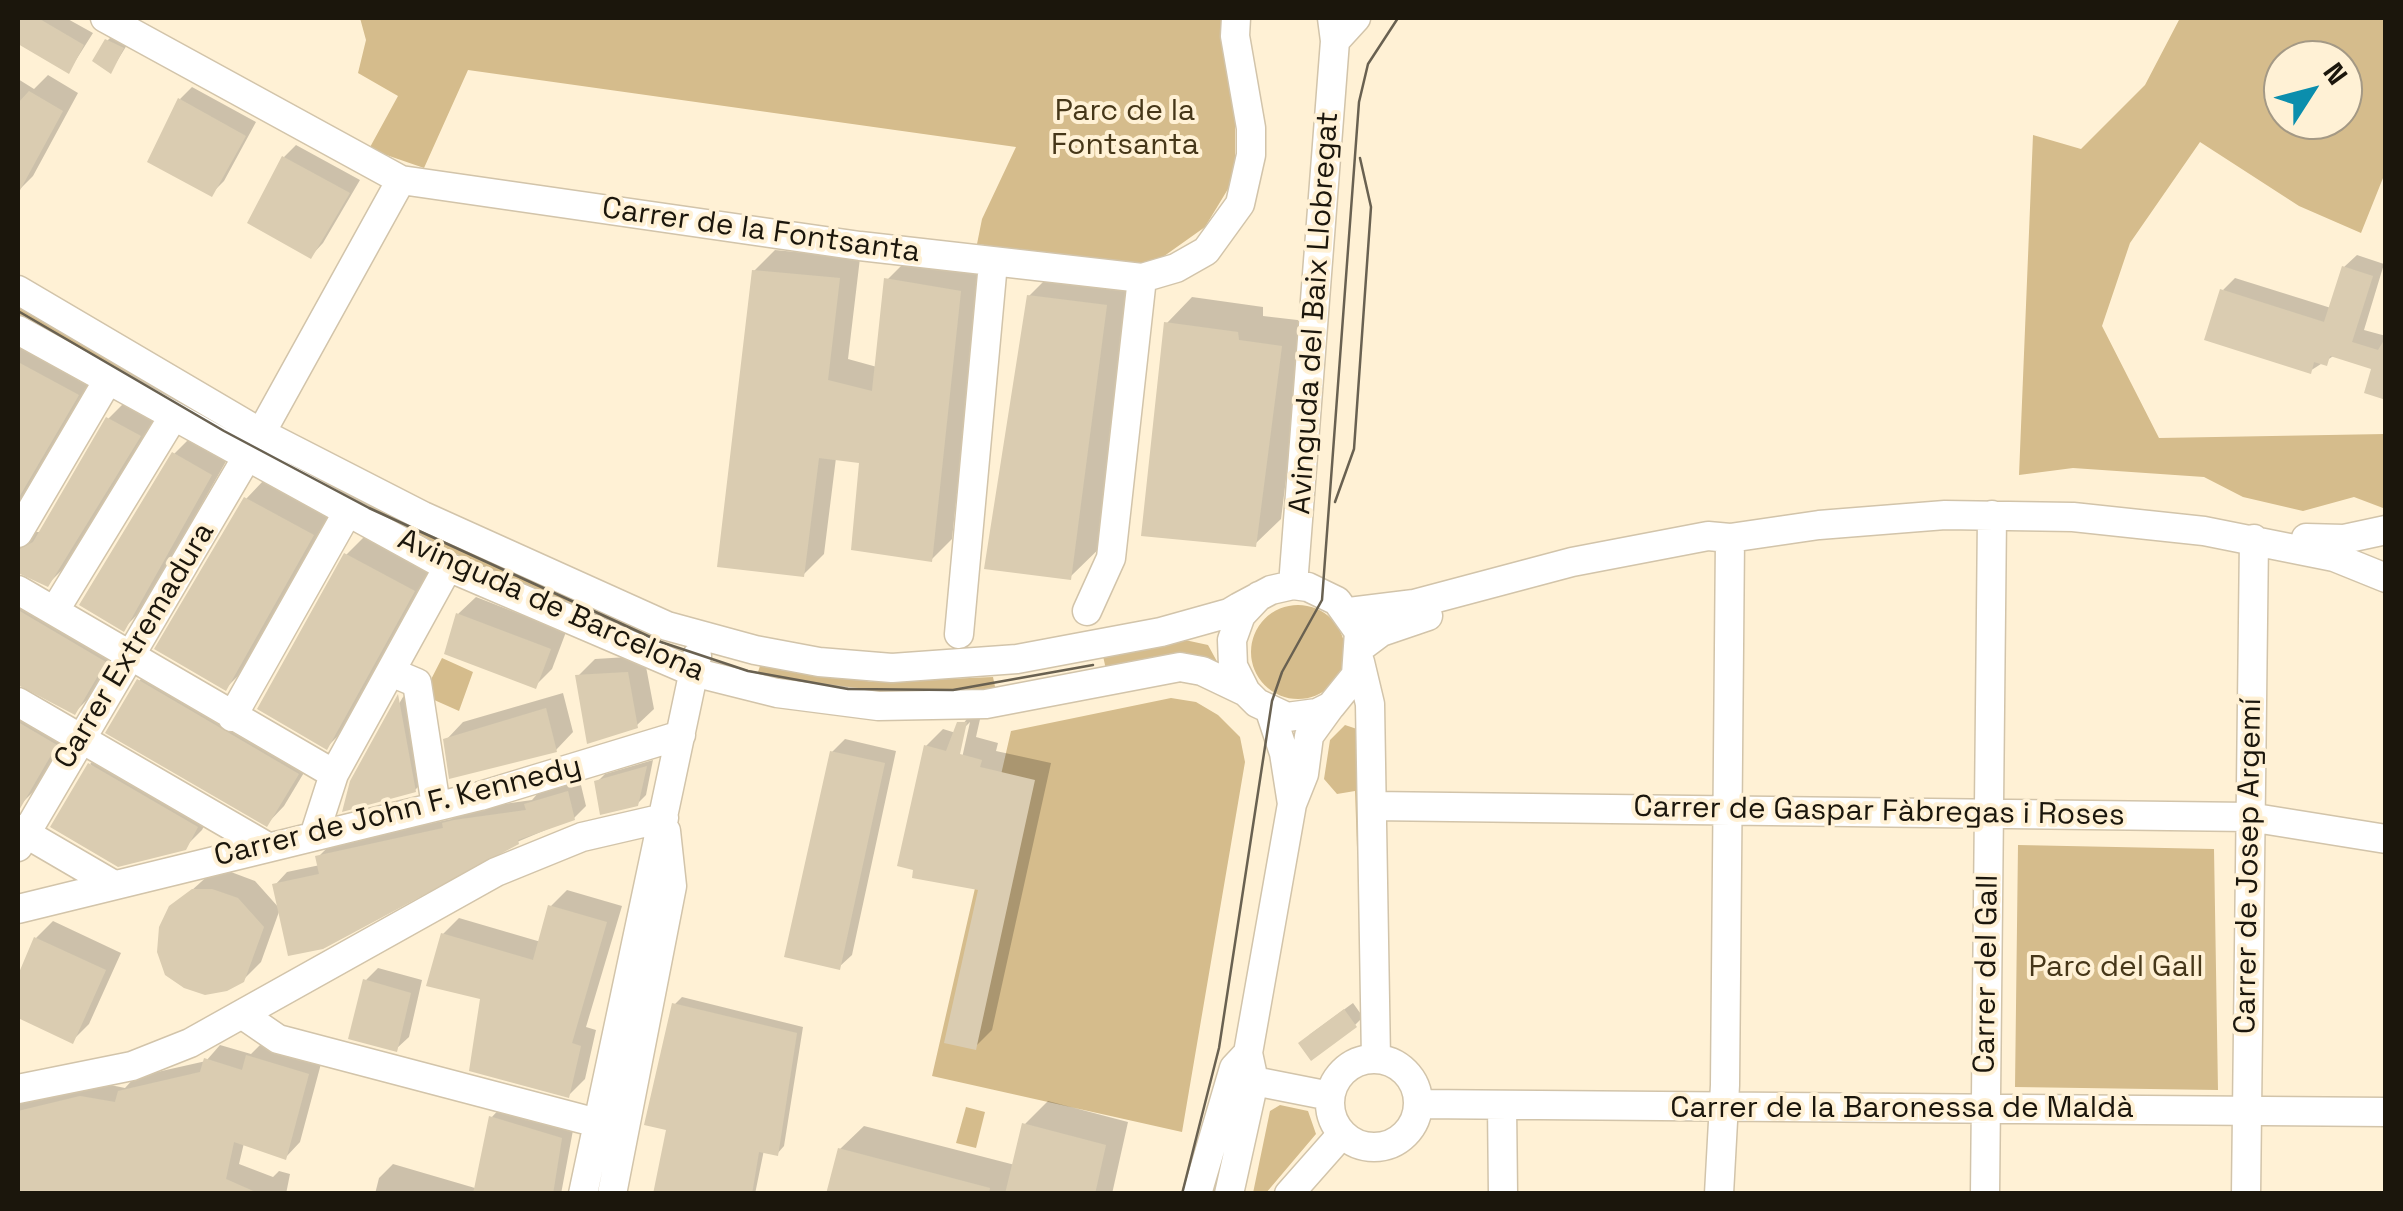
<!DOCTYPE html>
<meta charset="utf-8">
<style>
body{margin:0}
#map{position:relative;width:2403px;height:1211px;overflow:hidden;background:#fff1d5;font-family:"Space Grotesk",sans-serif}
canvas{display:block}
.frame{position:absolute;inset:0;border:20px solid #1b160c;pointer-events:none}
.north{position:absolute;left:2263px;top:40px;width:100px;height:100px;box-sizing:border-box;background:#fff1d5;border:2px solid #a49985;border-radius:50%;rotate:54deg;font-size:28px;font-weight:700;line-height:40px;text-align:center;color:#1b160c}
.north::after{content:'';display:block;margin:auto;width:35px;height:45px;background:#0b8ead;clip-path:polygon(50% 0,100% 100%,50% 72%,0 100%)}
</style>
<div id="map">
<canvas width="2403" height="1211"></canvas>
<div class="frame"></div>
<div class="north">N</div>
</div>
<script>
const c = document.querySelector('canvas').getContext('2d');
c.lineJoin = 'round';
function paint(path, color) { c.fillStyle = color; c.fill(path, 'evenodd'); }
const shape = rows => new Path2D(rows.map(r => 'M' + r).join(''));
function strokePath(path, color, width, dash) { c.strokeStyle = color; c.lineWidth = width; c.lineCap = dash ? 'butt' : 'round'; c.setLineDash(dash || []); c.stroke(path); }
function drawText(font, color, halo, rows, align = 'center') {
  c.font = font + ' "Space Grotesk",sans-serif'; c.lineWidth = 8; c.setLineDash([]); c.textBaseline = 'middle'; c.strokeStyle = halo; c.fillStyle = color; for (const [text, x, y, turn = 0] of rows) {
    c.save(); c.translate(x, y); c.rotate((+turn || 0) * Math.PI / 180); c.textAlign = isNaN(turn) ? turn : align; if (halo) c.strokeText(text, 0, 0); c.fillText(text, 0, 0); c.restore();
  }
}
paint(shape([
 [360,18,1222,18,1221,37,1235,114,1235,164,1228,189,1205,227,1160,259,1134,265,977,244,982,219,1016,147,468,70,424,168,369,149,398,96,358,73,366,40],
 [2180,18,2385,18,2385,173,2361,233,2299,206,2200,142,2130,243,2102,326,2159,438,2385,434,2383,508,2354,497,2303,511,2243,497,2204,477,2073,468,2019,475,2033,135,2081,149,2145,85],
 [2283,60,2343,60,2343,120,2283,120],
 [18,302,224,421,216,435,18,320],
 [288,457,658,633,652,647,282,471],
 '1251 652a47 47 0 1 1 94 0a47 47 0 1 1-94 0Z',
 [1185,640,1208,645,1220,667,1107,674,1103,656],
 [442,658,473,672,459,711,423,695],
 [760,666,874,682,993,677,997,696,925,700,755,681],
 [1171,698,1196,702,1218,715,1240,737,1245,762,1182,1132,932,1076,1011,731],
 [1345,725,1357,729,1361,847,1357,848,1355,791,1337,794,1324,779,1330,740],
 [2018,845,2214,849,2218,1090,2015,1087],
 [1280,1105,1308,1111,1316,1134,1266,1193,1253,1193,1270,1111],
 [966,1107,985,1112,976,1148,956,1143]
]), '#d5bc8c');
paint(shape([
 [18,18,66,18,93,33,69,71,18,41],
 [115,33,130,40,111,71,107,41],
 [48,75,78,93,33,176,18,191,18,79,34,89],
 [192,87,256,122,224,181,211,194,180,99],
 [296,145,360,180,323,243,311,256,284,157],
 [775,250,860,258,848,359,877,367,887,280,908,259,981,271,952,539,931,560,862,461,836,458,824,554,803,575,754,271],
 [2357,255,2384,264,2364,330,2386,336,2386,397,2375,368,2335,355,2310,371,2223,290,2235,278,2331,308,2344,267],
 [1065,260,1141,270,1106,542,1070,577,1029,296],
 [1192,297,1263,307,1263,316,1306,321,1281,519,1255,544,1167,323],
 [18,334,94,378,28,532,42,532,108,419,125,402,156,419,65,567,48,584,19,570,19,580,122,644,92,695,75,712,18,682],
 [191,437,228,458,141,611,124,628,174,454],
 [263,481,330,518,243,671,226,688,246,499],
 [364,537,430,573,344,730,327,747,346,555],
 [476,597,566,632,552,669,535,686,447,653,458,614],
 [644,656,654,709,636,726,578,676,595,659],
 [156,664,314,756,284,806,267,824,139,681],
 [426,674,440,765,415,790,352,782,403,697],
 [18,686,25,700,72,727,37,788,20,805],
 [563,693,573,732,556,750,446,740,463,722],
 [977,706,983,706,976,737,998,743,996,751,1051,763,992,1030,975,1047,981,888,926,746,943,729,956,733],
 [970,722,960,767,955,766,963,729],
 [845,739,896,751,852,955,839,967,832,752],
 [107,747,213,809,202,830,184,848,90,764],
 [653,760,646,795,637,804,597,782,605,774],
 [580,781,586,806,574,818,517,842,275,885,287,872,320,865,318,857,330,845,451,819,468,809,532,800,539,792],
 [231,872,255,881,280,909,261,962,243,980,172,908,211,873],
 [567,890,622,906,586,1027,596,1030,585,1079,569,1095,483,997,443,934,459,918,541,942,551,906],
 [53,921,121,953,89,1024,72,1041,18,1015,18,982,36,938],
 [378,968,422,980,409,1037,396,1049,365,981],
 [682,997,803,1027,784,1146,777,1154,764,1150,755,1194,656,1194,669,1128,675,1004],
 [1353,1003,1363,1017,1355,1025,1309,1035],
 [263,1042,322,1060,300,1142,286,1157,244,1143,239,1164,273,1177,279,1171,290,1174,286,1194,34,1194,18,1190,20,1102,96,1082,125,1088,135,1077,206,1061,220,1045,251,1054],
 [1048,1101,1128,1122,1112,1194,829,1194,840,1149,864,1126,1015,1165,1024,1125],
 [504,1104,574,1125,561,1194,375,1194,379,1178,393,1164,475,1188,491,1118]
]), '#0003');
paint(shape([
 [18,18,38,18,84,45,69,74,18,44],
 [105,39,124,48,111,74,92,61],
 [29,91,63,111,18,194,18,103],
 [178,98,246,136,212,197,147,162],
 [282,156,350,193,311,259,247,223],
 [2342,266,2373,276,2352,342,2378,350,2386,337,2386,400,2364,393,2371,369,2330,356,2327,366,2314,362,2311,374,2204,340,2220,289,2324,322],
 [752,270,840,278,828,380,872,391,884,278,961,291,932,562,851,550,859,463,819,458,804,577,717,567],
 [1027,295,1107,305,1071,580,984,569],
 [1164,322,1238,332,1239,340,1282,346,1256,547,1141,536],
 [18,362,79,395,18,499],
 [106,417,141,436,48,587,18,573,18,550,33,542],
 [172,452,212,475,124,632,79,605],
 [244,497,314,535,226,691,154,649],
 [344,553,415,591,327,750,257,709],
 [18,610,106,662,75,715,18,685],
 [456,613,551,649,536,689,444,654],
 [628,672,638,728,587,744,575,675],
 [137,679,299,774,267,827,105,733],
 [398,694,416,792,342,812,350,781],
 [546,708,557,752,449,779,443,739],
 [18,722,57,745,18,812],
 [957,722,967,722,960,754,982,760,980,767,1035,780,976,1050,944,1043,978,890,912,878,913,870,897,866,924,745,946,751],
 [830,751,885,763,840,970,784,957],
 [88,763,198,827,186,850,118,867,50,827],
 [647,766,638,806,600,815,594,781],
 [568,791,575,820,518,840,519,844,323,949,288,956,272,884,319,874,315,856,443,828,442,823,454,820,526,810,524,804],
 [192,889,212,889,238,898,264,927,244,982,227,991,205,995,184,988,165,975,157,952,159,927,169,906],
 [548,905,607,922,572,1043,581,1046,569,1098,469,1071,480,999,426,986,441,933,533,960],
 [34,937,106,970,73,1044,18,1018,18,975],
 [363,979,411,993,397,1052,348,1039],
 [672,1003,797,1033,778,1156,759,1152,752,1194,653,1194,666,1130,644,1125],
 [1344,1009,1357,1027,1311,1061,1298,1043],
 [246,1055,309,1074,286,1160,234,1142,226,1179,260,1194,18,1194,18,1111,80,1096,115,1102,118,1091,200,1072,204,1058,242,1070],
 [489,1116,562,1138,553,1194,473,1194],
 [1022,1123,1106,1145,1095,1194,1005,1194],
 [838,1148,990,1188,989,1194,826,1194]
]), '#daccb1');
const minor = shape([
 [105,18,401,180,860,246,1142,278,1176,268,1206,251,1240,204,1251,155,1251,128,1235,36,1236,18],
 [1335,41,1356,18],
 [18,290,261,433,423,516,667,626,755,650,819,662,892,668,1017,659,1161,632,1229,613,1239,607,1271,590,1293,585,1308,587,1337,601,1359,632,1356,675,1331,706,1317,713,1287,717,1257,703,1246,692,1233,666,1232,640,1241,615,1259,596],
 [18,330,448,567,693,672,777,693,878,706,986,704,1180,667,1202,671,1246,692],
 [18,533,108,380],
 [2306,538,2344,539,2386,530],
 [1293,585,1335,41,1332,18],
 [18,590,334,774],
 [55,610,173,417],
 [1087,611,1111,558,1142,278],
 [1349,612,1414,604,1572,562,1708,536,1730,538,1819,525,1945,515,2073,517,2204,531,2334,557,2386,578],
 [959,634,993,263],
 [1361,647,1381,632,1428,616],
 [1360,662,1370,704,1376,1059],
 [391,672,417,683,436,806],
 [18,702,266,846],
 [1270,711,1284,753,1292,804],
 [232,717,347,513],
 [1372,806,2249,817,2386,839],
 [18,829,114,885],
 [315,833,334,774,448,567],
 [18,847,261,433,401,180],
 [18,909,480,796,681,735],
 [243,1015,278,1039,624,1130],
 '1330 1103a44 44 0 1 1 88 0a44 44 0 1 1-88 0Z',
 [1254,1081,1330,1096],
 [18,1089,132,1066,190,1043,496,872,582,837,664,818],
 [1418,1104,2386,1112],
 [1502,1105,1503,1194],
 [583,1194,697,656],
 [612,1194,672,886,666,831],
 [1197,1194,1234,1068,1248,1053],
 [1229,1194,1254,1081,1248,1053,1292,804,1304,774,1309,736,1330,707],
 [1289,1194,1342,1134],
 [1719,1194,1725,1085,1730,538],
 [1985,1194,1992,515],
 [2246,1194,2254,539]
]);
strokePath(minor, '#d2c4aa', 31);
strokePath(minor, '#fff', 28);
strokePath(shape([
 [18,311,224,431,369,508,661,642,748,671,848,689,953,690,1093,665],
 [1335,502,1354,449,1371,207,1360,158],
 [1182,1194,1219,1048,1272,701,1282,672,1322,600,1359,102,1368,64,1398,18]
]), '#696151', 2.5);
drawText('30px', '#463719', '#fff1d5', [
 ["Parc de la",1125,112],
 ["Fontsanta",1125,146],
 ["Parc del Gall",2116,968]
]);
drawText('30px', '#1b160c', '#fff1d5', [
 ["Carrer de la Fontsanta",761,231,8],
 ["Avinguda del Baix Llobregat",1315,313,-86],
 ["Avinguda de Barcelona",551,606,24],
 ["Carrer Extremadura",135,646,-59],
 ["Carrer de John F. Kennedy",398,812,-14],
 ["Carrer de Gaspar Fàbregas i Roses",1879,812,1],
 ["Carrer de Josep Argemí",2249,866,-89],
 ["Carrer del Gall",1987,974,-89],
 ["Carrer de la Baronessa de Maldà",1902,1109]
]);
</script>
